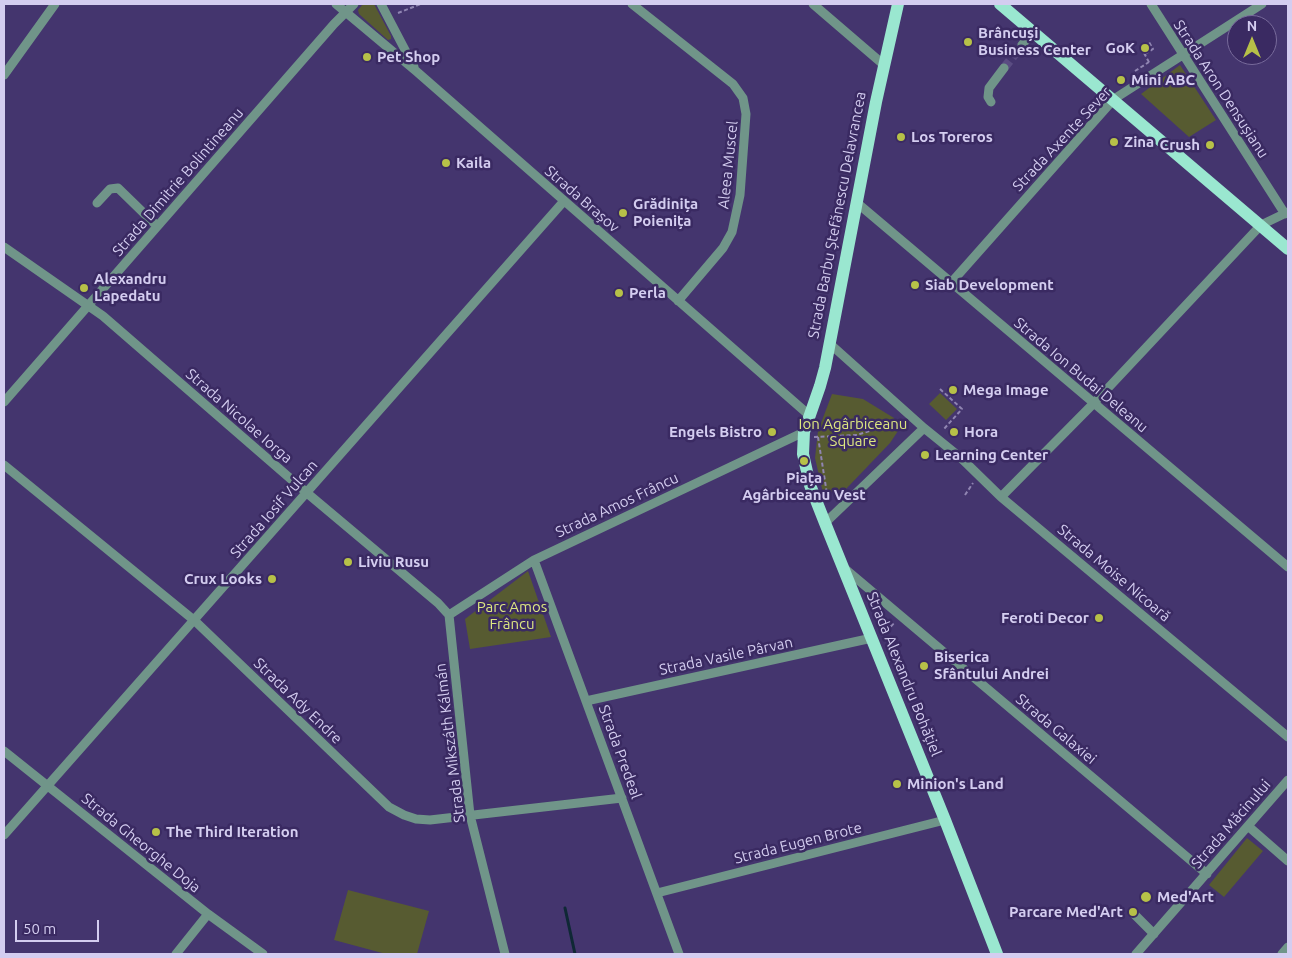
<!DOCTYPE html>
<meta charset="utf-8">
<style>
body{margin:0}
#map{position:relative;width:1292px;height:958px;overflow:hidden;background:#44356e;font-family:Ubuntu,sans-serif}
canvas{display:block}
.frame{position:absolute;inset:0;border:5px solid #d4cdf0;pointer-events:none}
.north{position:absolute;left:1227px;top:15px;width:50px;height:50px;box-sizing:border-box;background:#3a2a62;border:1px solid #786b9b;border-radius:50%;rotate:0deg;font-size:14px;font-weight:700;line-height:20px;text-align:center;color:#d4cdf0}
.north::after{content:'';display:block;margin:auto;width:18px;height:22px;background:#b7c148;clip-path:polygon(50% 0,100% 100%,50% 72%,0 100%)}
.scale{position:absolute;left:15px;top:920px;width:84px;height:22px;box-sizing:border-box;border:2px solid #d4cdf0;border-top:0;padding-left:6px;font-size:15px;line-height:18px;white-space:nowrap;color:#d4cdf0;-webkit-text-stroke:4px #3a2a62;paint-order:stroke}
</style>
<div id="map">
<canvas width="1292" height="958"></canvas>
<div class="frame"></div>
<div class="north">N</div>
<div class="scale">50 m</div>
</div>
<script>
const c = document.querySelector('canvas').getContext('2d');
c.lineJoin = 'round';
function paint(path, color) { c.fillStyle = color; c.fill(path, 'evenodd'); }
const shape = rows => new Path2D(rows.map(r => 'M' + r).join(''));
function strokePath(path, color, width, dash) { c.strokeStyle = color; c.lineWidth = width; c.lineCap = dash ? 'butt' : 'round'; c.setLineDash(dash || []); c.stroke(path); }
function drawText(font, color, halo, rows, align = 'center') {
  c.font = font + ' Ubuntu,sans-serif'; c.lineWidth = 5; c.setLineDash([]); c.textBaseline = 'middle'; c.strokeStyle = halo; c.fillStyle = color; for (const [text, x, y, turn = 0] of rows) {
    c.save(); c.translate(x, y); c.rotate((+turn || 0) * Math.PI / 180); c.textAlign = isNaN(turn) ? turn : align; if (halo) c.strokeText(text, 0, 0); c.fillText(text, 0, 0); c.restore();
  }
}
paint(shape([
 [363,4,374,4,391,36,391,39,388,40,359,14,358,10],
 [1180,65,1216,120,1189,137,1141,94],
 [940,393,957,409,946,420,929,404],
 [832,394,863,399,894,418,900,428,890,443,845,490,823,493,815,458,818,431],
 [528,571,551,637,470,649,465,619],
 [1247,838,1263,851,1224,897,1209,885],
 [348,890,429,911,417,954,386,954,334,940]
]), '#575b31');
strokePath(shape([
 [565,908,575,954]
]), '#0f2835', 3);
strokePath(shape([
 [1004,68,1022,45]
]), '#5a4c82', 9, [9, 4.5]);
strokePath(shape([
 [398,13,421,4],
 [1144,53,1150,64],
 [1145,54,1153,49,1149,42],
 [1135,71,1149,62],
 [940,389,962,409,943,430],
 [814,437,857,435,900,421],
 [818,437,827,494],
 [965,495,973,483],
 [882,636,894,623]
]), '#9085b2', 2, [4, 2.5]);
strokePath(shape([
 [336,4,416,71,809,415],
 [381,4,414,67],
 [632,4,733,84,743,98,746,114,740,195,732,232,723,248,678,301],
 [813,4,884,65],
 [1151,4,1285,214],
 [1022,45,1033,32],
 [4,75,55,4],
 [991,102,988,97,989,88,1004,68],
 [856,202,1288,567],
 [97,203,110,189,118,188,157,226],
 [4,247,103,316,307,493,438,603,449,615],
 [950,284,1114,99,1262,4],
 [829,343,924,428,961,458,1001,497,1288,737],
 [4,402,334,24,354,4],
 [4,465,195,621,389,807,404,815,416,819,430,820,622,798],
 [1001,497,1094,403,1261,225,1288,212],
 [825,523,924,428],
 [534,560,679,954],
 [844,568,1207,874],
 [449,615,534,560,804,432],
 [449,615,470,815,505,954],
 [586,701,872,638],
 [4,751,208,914,263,954],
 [1248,826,1288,861],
 [4,835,564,201],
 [657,893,945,820],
 [1134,914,1154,934],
 [176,954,208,914],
 [1136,954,1288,780],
 [1282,954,1288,947]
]), '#709589', 9);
strokePath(shape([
 [898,4,876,102,825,368,820,386,804,432,803,454,810,485,825,523,945,820,997,954],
 [1000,4,1288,249]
]), '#9ae7d0', 12);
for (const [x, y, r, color] of [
 [968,42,5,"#b7c148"],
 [1145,48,5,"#b7c148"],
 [367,57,5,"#b7c148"],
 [1121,80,5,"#b7c148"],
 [901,137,5,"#b7c148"],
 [1114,142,5,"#b7c148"],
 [1210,145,5,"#b7c148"],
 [446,163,5,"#b7c148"],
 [623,213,5,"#b7c148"],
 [915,285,5,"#b7c148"],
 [84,288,5,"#b7c148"],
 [619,293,5,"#b7c148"],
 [953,390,5,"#b7c148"],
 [772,432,5,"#b7c148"],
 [954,432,5,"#b7c148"],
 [925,455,5,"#b7c148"],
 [804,461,5,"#b7c148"],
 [348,562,5,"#b7c148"],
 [272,579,5,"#b7c148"],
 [1099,618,5,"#b7c148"],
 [924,666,5,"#b7c148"],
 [897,784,5,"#b7c148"],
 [156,832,5,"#b7c148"],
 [1146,897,6,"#b7c148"],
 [1133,912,5,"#b7c148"]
]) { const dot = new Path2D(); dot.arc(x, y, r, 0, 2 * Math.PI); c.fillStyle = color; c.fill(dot); strokePath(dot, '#3a2a62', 2); }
drawText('bold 15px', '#d4cdf0', '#3a2a62', [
 ["Brâncuși",978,33],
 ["Business Center",978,50],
 ["GoK",1135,48,"right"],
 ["Pet Shop",377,57],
 ["Mini ABC",1131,80],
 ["Los Toreros",911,137],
 ["Zina",1124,142],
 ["Crush",1200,145,"right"],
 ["Kaila",456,163],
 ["Grădinița",633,204],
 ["Poienița",633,221],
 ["Alexandru",94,279],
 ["Lapedatu",94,296],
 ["Siab Development",925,285],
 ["Perla",629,293],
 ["Mega Image",963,390],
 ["Engels Bistro",762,432,"right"],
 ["Hora",964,432],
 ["Learning Center",935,455],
 ["Piața",804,478,"center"],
 ["Agârbiceanu Vest",804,495,"center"],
 ["Liviu Rusu",358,562],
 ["Crux Looks",262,579,"right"],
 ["Feroti Decor",1089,618,"right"],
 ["Biserica",934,657],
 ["Sfântului Andrei",934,674],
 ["Minion's Land",907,784],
 ["The Third Iteration",166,832],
 ["Med'Art",1157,897],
 ["Parcare Med'Art",1123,912,"right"]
], 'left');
drawText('15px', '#d4cdf0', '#3a2a62', [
 ["Strada Aron Densușianu",1221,89,57],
 ["Strada Axente Sever",1062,139,-47],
 ["Aleea Muscel",728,165,-84],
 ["Strada Dimitrie Bolintineanu",178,182,-49],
 ["Strada Brașov",582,199,41],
 ["Strada Barbu Ștefănescu Delavrancea",837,215,-79],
 ["Strada Ion Budai Deleanu",1081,375,40],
 ["Strada Nicolae Iorga",239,416,41],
 ["Strada Amos Frâncu",617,505,-25],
 ["Strada Iosif Vulcan",274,509,-49],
 ["Strada Moise Nicoară",1114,573,40],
 ["Strada Vasile Pârvan",726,656,-12],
 ["Strada Alexandru Bohățiel",904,674,68],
 ["Strada Ady Endre",298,701,44],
 ["Strada Galaxiei",1056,729,40],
 ["Strada Mikszáth Kálmán",450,743,-97],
 ["Strada Predeal",620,752,70],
 ["Strada Măcinului",1231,824,-49],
 ["Strada Gheorghe Doja",141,843,39],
 ["Strada Eugen Brote",798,843,-14]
]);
drawText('15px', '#dde780', '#3a2a62', [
 ["Ion Agârbiceanu",853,424],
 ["Square",853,441],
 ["Parc Amos",512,607],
 ["Frâncu",512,624]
]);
</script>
